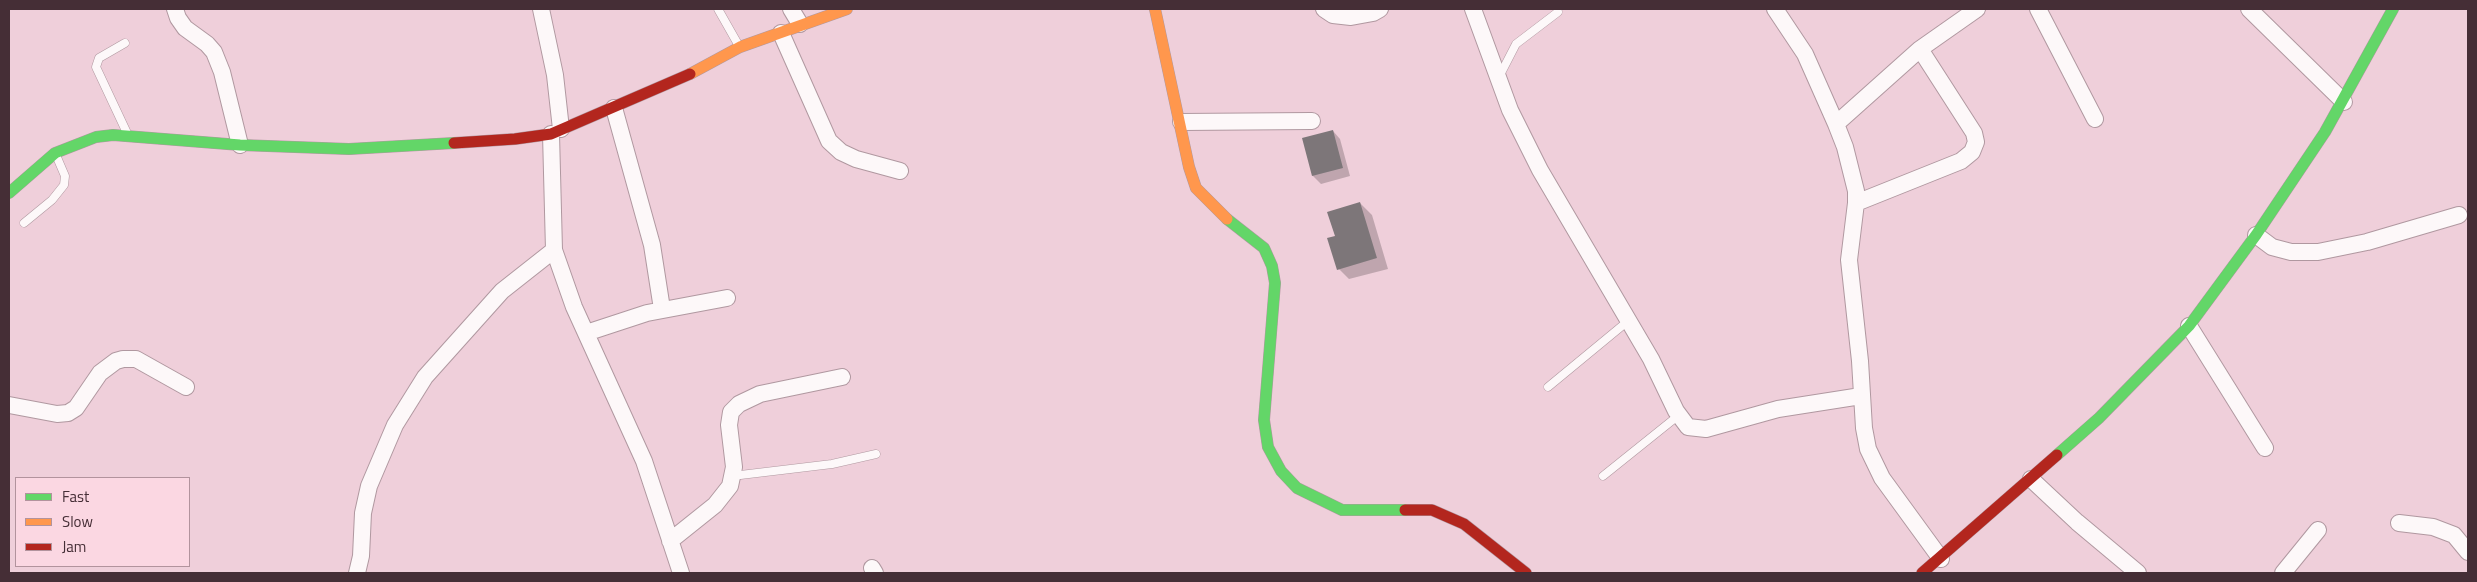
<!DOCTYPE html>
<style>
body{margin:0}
#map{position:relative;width:2477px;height:582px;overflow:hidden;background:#efcfda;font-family:"Titillium Web",sans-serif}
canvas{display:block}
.frame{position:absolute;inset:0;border:10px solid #452e36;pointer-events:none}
.legend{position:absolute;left:15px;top:477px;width:175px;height:90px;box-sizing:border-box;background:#fbd7e2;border:1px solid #b2939d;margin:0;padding:6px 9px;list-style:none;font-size:15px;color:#452e36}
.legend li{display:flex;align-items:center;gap:10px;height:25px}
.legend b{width:25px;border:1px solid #b2939d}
</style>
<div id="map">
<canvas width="2477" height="582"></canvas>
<div class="frame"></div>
<ul class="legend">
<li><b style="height:6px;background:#63d668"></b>Fast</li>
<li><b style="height:6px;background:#ff974d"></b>Slow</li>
<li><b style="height:6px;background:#b3261e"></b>Jam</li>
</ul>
</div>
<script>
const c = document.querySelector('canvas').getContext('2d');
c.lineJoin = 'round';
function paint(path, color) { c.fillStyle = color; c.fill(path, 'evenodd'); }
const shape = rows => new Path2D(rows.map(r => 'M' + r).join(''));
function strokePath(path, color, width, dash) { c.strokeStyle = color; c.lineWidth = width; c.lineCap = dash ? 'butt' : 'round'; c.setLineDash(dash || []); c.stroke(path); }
paint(shape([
 [1333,131,1340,139,1350,176,1321,184,1313,176,1304,139],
 [1360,203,1372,215,1388,269,1349,279,1337,267,1336,237]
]), '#0003');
paint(shape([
 [1333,130,1343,168,1312,176,1302,138],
 [1360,202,1377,258,1337,270,1327,238,1335,236,1327,212]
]), '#7d7679');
const lane = shape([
 [718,9,739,46],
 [125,43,99,58,96,67,127,133],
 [1500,75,1516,44,1558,12],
 [24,223,52,200,64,185,65,176,56,155],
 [1548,387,1628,321],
 [732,476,832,464,876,454],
 [1603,476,1679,415]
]);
const street = shape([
 [175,9,178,18,185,28,207,44,214,52,222,72,240,145],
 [541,9,555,75,561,129],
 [791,9,800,24],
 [1324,9,1333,15,1351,17,1373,13,1380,9],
 [1473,9,1510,110,1540,170,1651,359,1676,411,1688,427,1706,429,1778,409,1861,396],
 [1775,9,1805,54,1836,124,1845,147,1856,191,1856,203,1849,260,1860,361,1864,428,1868,449,1882,478,1941,559],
 [2038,9,2095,119],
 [2249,9,2344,102],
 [781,33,829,141,841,152,856,159,900,171],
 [614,108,652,245,662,309],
 [1181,122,1312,121],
 [1836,124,1920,49,1977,9],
 [551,134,554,250,574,307,644,461,681,573],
 [1856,203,1961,161,1972,152,1976,142,1974,133,1920,49],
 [2256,235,2272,247,2291,252,2318,252,2367,242,2459,215],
 [2189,326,2265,448],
 [586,333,647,313,727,298],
 [9,405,57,414,68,413,76,408,100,373,116,361,123,359,136,359,186,387],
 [2031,479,2077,522,2138,573],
 [2399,523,2433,527,2454,535,2468,552],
 [670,541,715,505,730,486,734,467,729,425,731,412,739,404,760,394,842,377],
 [872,568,875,573],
 [357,573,361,556,363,513,369,486,395,425,425,377,502,291,554,250],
 [2283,573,2318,530]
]);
const fast = shape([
 [9,193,55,153,96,137,113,135,240,145,349,149,454,143],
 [1227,219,1264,248,1272,266,1275,283,1264,420,1268,447,1281,471,1297,488,1342,510,1405,510],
 [2057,455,2099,418,2189,326,2256,235,2325,132,2393,9]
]);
const slow = shape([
 [1155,9,1189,167,1196,188,1227,219],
 [690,74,740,47,847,9]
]);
const jam = shape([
 [454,143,515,139,551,134,690,74],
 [1405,510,1432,510,1464,524,1526,573],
 [1922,573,2057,455]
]);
strokePath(lane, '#b098a0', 9);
strokePath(street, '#b098a0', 18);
strokePath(fast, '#b098a0', 12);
strokePath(slow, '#b098a0', 12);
strokePath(jam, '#b098a0', 12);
strokePath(lane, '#fdf8f9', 8);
strokePath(street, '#fdf8f9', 16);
strokePath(fast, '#63d668', 11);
strokePath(slow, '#ff974d', 11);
strokePath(jam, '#b3261e', 11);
</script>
